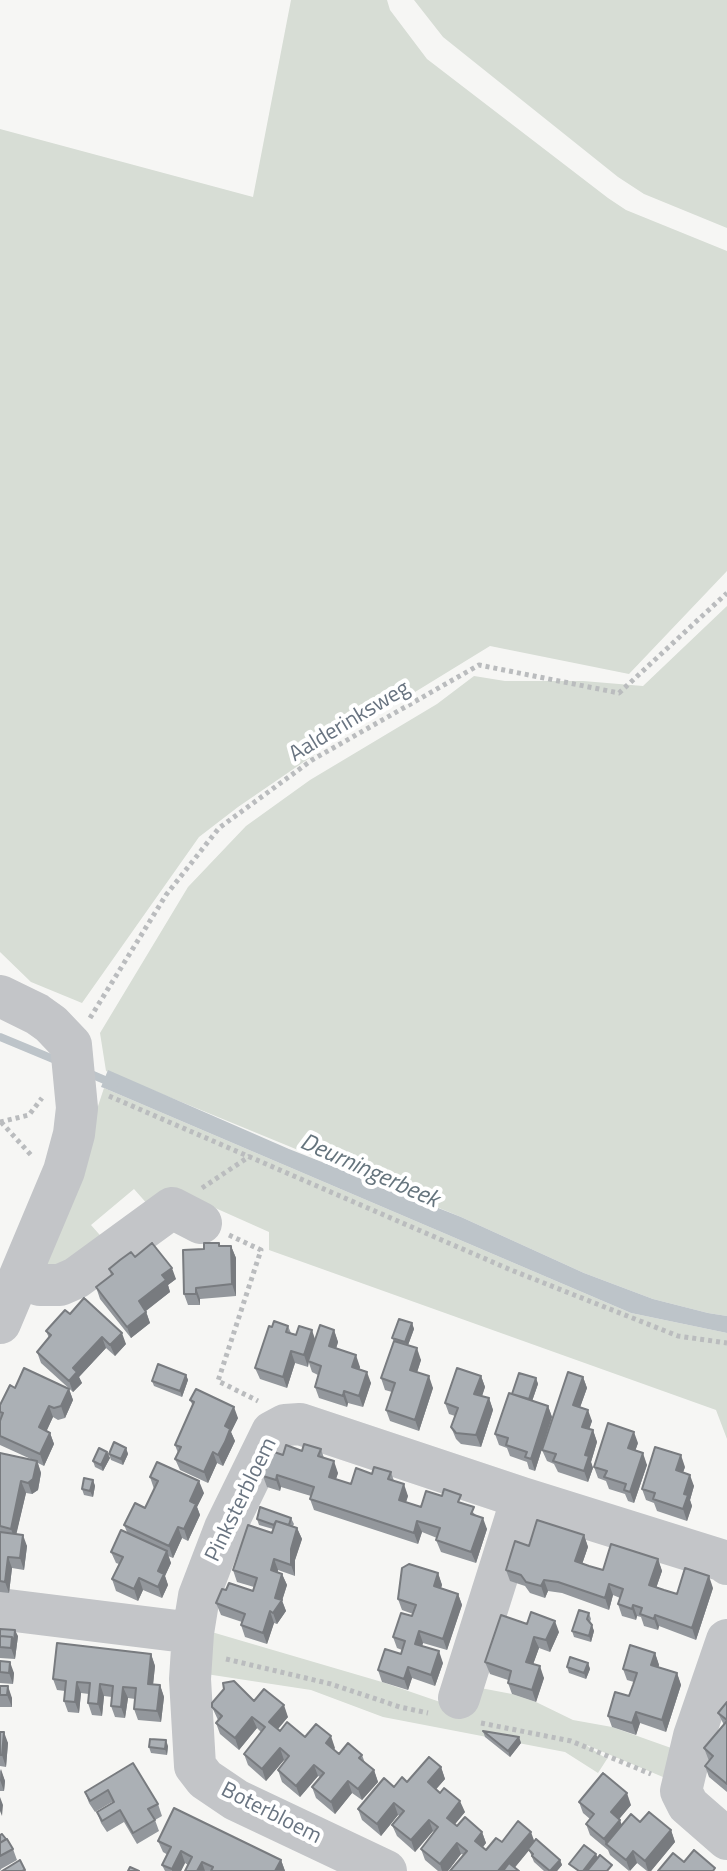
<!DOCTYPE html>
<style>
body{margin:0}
canvas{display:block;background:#f6f6f4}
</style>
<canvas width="727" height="1871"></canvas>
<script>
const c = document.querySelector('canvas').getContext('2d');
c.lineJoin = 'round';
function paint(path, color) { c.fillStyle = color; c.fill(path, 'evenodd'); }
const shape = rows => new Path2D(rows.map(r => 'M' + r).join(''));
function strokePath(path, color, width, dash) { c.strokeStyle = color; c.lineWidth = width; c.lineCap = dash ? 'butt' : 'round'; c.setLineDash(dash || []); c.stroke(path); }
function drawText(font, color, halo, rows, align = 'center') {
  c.font = font + ' "Titillium Web",sans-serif'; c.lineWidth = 8; c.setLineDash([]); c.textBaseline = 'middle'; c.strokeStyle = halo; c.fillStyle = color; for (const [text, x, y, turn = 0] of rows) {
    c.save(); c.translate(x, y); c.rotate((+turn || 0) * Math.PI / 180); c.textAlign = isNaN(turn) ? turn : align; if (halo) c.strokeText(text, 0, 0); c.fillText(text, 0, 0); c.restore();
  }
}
paint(shape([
 [291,0,387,0,390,10,427,59,608,198,626,210,727,251,727,571,629,674,490,646,327,746,238,807,199,837,82,1003,31,982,0,952,0,129,253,197],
 [414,0,727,0,727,228,644,194,618,177,443,37],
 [727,606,727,1316,708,1313,653,1299,584,1273,461,1217,106,1071,100,1033,188,887,246,826,310,780,437,704,474,676,505,681,583,681,643,686],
 [104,1088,631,1313,727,1333,727,1439,716,1410,269,1250,269,1232,213,1207,149,1206,134,1189,91,1225,106,1242,76,1266,45,1266],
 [198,1628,382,1682,446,1704,470,1686,512,1694,536,1702,573,1720,612,1727,674,1749,663,1777,584,1744,607,1759,598,1773,565,1752,383,1717,311,1690,206,1674]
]), '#d7ddd5');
paint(shape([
 [108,1070,289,1149,461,1217,584,1273,653,1299,708,1313,727,1316,727,1333,631,1313,104,1088,101,1087]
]), '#bdc4c9');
strokePath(shape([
 [0,1037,58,1061],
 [86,1072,114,1084]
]), '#bdc4c9', 8);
strokePath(shape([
 [90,1018,166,895,219,828,312,760,479,665,619,693,727,593],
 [109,1096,511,1270,678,1336,727,1343],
 [0,1122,29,1115,42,1098],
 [1,1122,31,1155],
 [202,1188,250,1156],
 [229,1235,261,1250,218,1381,258,1401],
 [226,1659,331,1684,400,1707,428,1713],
 [481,1723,571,1741,651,1774]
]), '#babcbe', 5, [4, 4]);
strokePath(shape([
 [0,996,37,1014,51,1024,71,1045,77,1108,74,1134,64,1171,0,1323],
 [19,1278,40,1285,60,1285,76,1278,172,1208,201,1223],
 [0,1609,193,1633,199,1596,225,1528,272,1432,285,1425,300,1424,522,1498,724,1561,727,1564],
 [193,1633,190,1679,195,1766,205,1779,236,1800,386,1871],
 [727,1640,694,1736,681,1791,688,1805,727,1839],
 [459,1698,522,1498]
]), '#c3c5c8', 42);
paint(shape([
 [219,1243,220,1246,231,1246,236,1258,236,1296,200,1299,200,1305,188,1305,184,1294,204,1249],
 [135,1257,176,1279,168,1285,170,1292,146,1311,150,1323,131,1338,100,1299,96,1287,111,1275,109,1269],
 [70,1314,126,1344,115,1356,106,1348,79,1377,82,1383,73,1392,41,1363,37,1352,49,1338,46,1331],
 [412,1323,414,1329,408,1345,421,1360,417,1372,433,1388,419,1431,390,1421,386,1410,392,1392,385,1390,381,1378,394,1341,392,1338],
 [288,1326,291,1333,315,1339,334,1330,338,1342,336,1349,360,1367,359,1370,371,1383,363,1407,348,1403,347,1407,319,1398,315,1387,318,1375,312,1372,309,1363,308,1367,295,1363,287,1388,260,1379,255,1368,272,1327],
 [186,1375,188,1380,182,1397,154,1386,152,1381],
 [481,1376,485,1387,482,1396,489,1398,493,1410,481,1447,461,1444,456,1439,451,1427,455,1416,449,1414,445,1403],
 [583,1377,587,1388,580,1407,592,1421,589,1429,593,1430,597,1442,591,1462,593,1468,588,1482,558,1472,554,1464,547,1461,542,1450],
 [536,1378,538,1384,532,1401,548,1406,552,1417,535,1471,529,1469,527,1462,510,1456,507,1448,499,1445,495,1434,512,1394],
 [15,1388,69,1389,73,1400,65,1418,58,1420,53,1417,46,1431,50,1433,54,1444,44,1466,38,1463,41,1473,38,1490,32,1494,26,1493,16,1534,27,1546,24,1570,12,1568,9,1593,0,1592,0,1453,33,1460,0,1445,0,1405],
 [190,1400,238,1418,231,1432,235,1441,223,1466,217,1463,208,1483,180,1470,175,1459,178,1453,175,1445,193,1406],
 [638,1443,635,1451,647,1465,634,1503,628,1501,625,1494,609,1489,606,1481,598,1478,594,1467],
 [126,1448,128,1454,123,1465,111,1460,109,1454],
 [321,1449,324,1458,338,1473,336,1479,351,1484,372,1474,391,1472,394,1481,408,1496,406,1502,421,1507,464,1504,477,1516,487,1529,476,1563,441,1552,436,1540,437,1538,422,1532,418,1544,314,1510,310,1499,311,1496,281,1487,280,1491,267,1487,263,1476,283,1455,302,1451],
 [107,1452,110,1458,103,1471,95,1467,93,1461],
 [685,1467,683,1472,694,1486,690,1500,692,1506,687,1521,657,1511,654,1503,646,1500,642,1489],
 [150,1477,204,1493,197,1507,200,1515,188,1541,182,1538,173,1558,168,1556,171,1563,165,1576,168,1585,162,1598,143,1590,138,1601,116,1591,112,1579,119,1564,116,1563,111,1552,127,1532,124,1525,145,1508,154,1489],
 [93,1480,95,1486,93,1497,84,1495,82,1489],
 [291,1518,294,1524,293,1526,297,1528,302,1539,295,1560,295,1576,278,1570,278,1572,282,1574,287,1585,282,1600,286,1611,277,1624,274,1623,267,1644,245,1637,241,1625,242,1622,221,1615,216,1603,226,1590,253,1591,254,1587,237,1582,233,1570,272,1533,273,1529,259,1525,257,1519],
 [584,1535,588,1547,582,1564,603,1570,658,1559,662,1571,656,1588,677,1594,713,1588,696,1640,659,1626,658,1630,644,1626,641,1617,637,1616,636,1620,622,1616,618,1604,620,1598,613,1595,609,1610,562,1593,548,1591,545,1598,530,1593,525,1586,510,1581,506,1570,529,1546],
 [438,1573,442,1585,441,1588,458,1594,462,1605,447,1650,423,1643,422,1646,443,1663,435,1686,412,1678,408,1690,382,1682,378,1670,401,1654,402,1650,397,1648,393,1637,413,1614,402,1610,398,1599],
 [589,1613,591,1619,590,1622,594,1631,591,1642,574,1637,572,1631],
 [527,1624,559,1632,550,1652,539,1648,533,1664,544,1678,536,1702,512,1694,508,1683,508,1680,490,1674,485,1662],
 [0,1629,18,1636,15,1659,0,1658],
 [655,1653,659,1665,658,1667,677,1673,681,1685,666,1732,640,1723,636,1735,612,1727,608,1716,629,1696,634,1682,627,1680,623,1669],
 [151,1654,155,1666,153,1684,160,1685,164,1697,161,1722,138,1720,134,1709,135,1699,128,1698,125,1718,115,1717,111,1706,112,1697,104,1696,102,1716,92,1715,88,1703,89,1694,81,1693,79,1713,68,1712,64,1701,65,1691,57,1690,53,1679],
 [0,1661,14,1673,13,1684,0,1683],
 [588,1663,590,1669,586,1679,569,1673,567,1667],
 [0,1686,12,1698,12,1707,0,1707],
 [254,1701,288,1717,277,1729,280,1731,305,1737,335,1748,334,1749,339,1754,362,1755,365,1763,374,1770,378,1782,362,1800,352,1793,335,1814,316,1798,312,1787,320,1777,318,1776,300,1797,282,1782,278,1770,285,1761,284,1760,266,1781,248,1765,244,1754,261,1732,257,1728,239,1750,220,1734,216,1723,218,1720,212,1707],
 [727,1702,727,1792,709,1777,705,1766,709,1761,704,1748,724,1725,718,1713],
 [483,1731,519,1737,521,1743,510,1757,485,1737],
 [0,1732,8,1743,6,1767,0,1766],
 [168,1746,167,1755,151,1753,149,1747],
 [133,1763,158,1804,162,1816,155,1820,159,1831,137,1844,124,1822,107,1832,101,1823,97,1812,112,1803,112,1802,95,1812,89,1803,85,1792],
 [441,1767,445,1779,436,1789,465,1812,455,1824,457,1826,482,1832,486,1843,483,1847,486,1850,502,1842,534,1842,560,1860,562,1865,557,1871,544,1871,534,1862,529,1850,514,1868,461,1854,448,1871,438,1871,425,1860,421,1849,434,1832,433,1831,415,1852,397,1836,392,1825,400,1816,398,1815,381,1836,362,1820,358,1809,394,1787],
 [0,1769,5,1781,4,1791,0,1791],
 [579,1802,631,1805,619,1819,622,1825,640,1822,671,1830,675,1842,651,1871,647,1871,637,1863,629,1871,610,1855,608,1850,590,1835,586,1824,590,1819,583,1813],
 [0,1835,13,1849,17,1860,1,1869,0,1871],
 [158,1841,281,1860,285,1871,185,1871,188,1865,185,1863,181,1871,165,1871,162,1865,168,1855,163,1852]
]), '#93979c');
paint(shape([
 [231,1246,236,1258,236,1296,232,1284],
 [172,1268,176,1279,168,1285,170,1292,143,1313,139,1301,162,1275],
 [196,1288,200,1299,200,1305,196,1294],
 [146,1312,150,1323,131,1338,127,1327],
 [412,1323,414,1329,407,1348,405,1342],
 [312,1330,316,1342,308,1361,308,1367,304,1355],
 [334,1330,338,1342,333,1358,329,1346],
 [122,1333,126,1344,115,1356,110,1345],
 [102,1337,106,1348,79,1377,82,1383,73,1392,69,1381,73,1368],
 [417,1348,421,1360,414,1382,410,1370],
 [291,1351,295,1363,287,1388,283,1377],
 [356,1355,360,1367,357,1379,352,1367],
 [367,1372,371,1383,363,1407,359,1396],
 [186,1375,188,1380,182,1397,180,1391],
 [429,1376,433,1388,419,1431,415,1420],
 [481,1376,485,1387,479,1405,474,1394],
 [583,1377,587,1388,577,1416,573,1405],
 [536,1378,538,1384,529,1410,527,1404],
 [69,1389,73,1400,65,1418,61,1406],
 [344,1391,348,1403,347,1407,343,1396],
 [489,1398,493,1410,481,1447,476,1435],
 [49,1406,53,1417,43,1439,39,1427],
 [548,1406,552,1417,535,1471,531,1459],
 [234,1407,238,1418,231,1432,235,1441,223,1466,218,1455,225,1426],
 [588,1410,592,1421,586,1439,582,1427],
 [593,1430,597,1442,591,1462,593,1468,588,1482,584,1471,585,1455],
 [634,1432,638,1443,632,1460,628,1448],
 [50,1433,54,1444,44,1466,40,1454],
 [126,1448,128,1454,123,1465,121,1459],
 [107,1452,110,1458,103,1471,101,1465],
 [213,1452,217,1463,208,1483,204,1472],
 [643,1453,647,1465,634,1503,630,1492],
 [681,1455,685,1467,680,1481,676,1470],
 [37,1461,41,1473,38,1490,32,1494,28,1483],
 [334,1461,338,1473,333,1488,329,1477],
 [277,1475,281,1487,280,1491,276,1480],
 [690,1475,694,1486,690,1500,692,1506,687,1521,683,1509,684,1494],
 [93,1480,95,1486,93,1497,90,1491],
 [21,1481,26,1493,15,1540,11,1529],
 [199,1481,204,1493,197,1507,200,1515,188,1541,184,1529,190,1501],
 [404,1484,408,1496,403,1511,399,1500],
 [483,1518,487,1529,476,1563,471,1552],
 [417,1521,422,1532,418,1544,414,1533],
 [178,1527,182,1538,173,1558,169,1546],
 [297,1528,302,1539,295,1560,295,1576,291,1565,291,1549],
 [23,1535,27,1546,24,1570,20,1558],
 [584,1535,588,1547,579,1573,575,1561],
 [167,1551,171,1563,165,1576,168,1585,162,1598,158,1587,158,1571],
 [8,1557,12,1568,9,1593,5,1582],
 [274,1559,278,1570,275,1582,271,1570],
 [658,1559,662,1571,653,1597,649,1585],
 [438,1573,442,1585,438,1597,434,1586],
 [282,1574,287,1585,282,1601,286,1611,277,1624,273,1613,275,1598],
 [709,1576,713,1588,696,1640,692,1628],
 [139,1578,143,1590,138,1601,134,1589],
 [544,1580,548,1591,545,1598,541,1586],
 [609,1584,613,1595,609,1610,605,1598],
 [458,1594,462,1605,447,1650,443,1639],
 [633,1605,637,1616,636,1620,632,1609],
 [270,1611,274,1623,267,1644,263,1633],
 [655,1615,659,1626,658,1630,654,1619],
 [555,1621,559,1632,550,1652,546,1640],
 [592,1625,594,1631,591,1642,589,1636],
 [15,1630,18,1636,15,1659,11,1648,12,1637],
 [419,1631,423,1643,419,1655,415,1644],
 [534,1637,539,1648,530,1673,526,1662],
 [439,1651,443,1663,435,1686,431,1675],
 [655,1653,659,1665,656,1676,651,1665],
 [151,1654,155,1666,152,1695,148,1684],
 [10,1662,14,1673,13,1684,9,1673],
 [588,1663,590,1669,586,1679,584,1673],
 [540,1666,544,1678,536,1702,532,1690],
 [408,1667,412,1678,408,1690,404,1679],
 [677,1673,681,1685,666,1732,662,1720],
 [77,1682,81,1693,79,1713,75,1702],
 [100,1684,104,1696,102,1716,98,1704],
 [160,1685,164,1697,161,1722,157,1711],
 [8,1686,12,1698,12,1707,7,1695],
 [123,1687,128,1698,125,1718,121,1707],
 [284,1705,288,1717,274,1734,269,1722],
 [636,1712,640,1723,636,1735,632,1723],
 [252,1717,257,1728,239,1750,235,1738],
 [4,1732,8,1743,6,1767,2,1755],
 [331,1736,335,1748,330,1754,326,1743],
 [519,1737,521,1743,510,1757,508,1751],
 [166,1740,168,1746,167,1755,165,1749],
 [280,1748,284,1760,266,1781,262,1769],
 [314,1765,318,1776,300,1797,296,1786],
 [441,1767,445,1779,432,1794,428,1782],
 [1,1769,5,1781,4,1791,0,1780],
 [374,1770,378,1782,362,1800,358,1789],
 [348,1781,352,1793,335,1814,331,1802],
 [627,1793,631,1805,615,1824,611,1812],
 [0,1797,3,1805,2,1816,0,1811],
 [460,1801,465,1812,451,1829,447,1818],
 [394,1803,398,1815,381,1836,377,1824],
 [429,1820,433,1831,415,1852,411,1840],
 [620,1820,624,1832,606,1844,604,1839],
 [671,1830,675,1842,651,1871,648,1871,645,1861],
 [482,1832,486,1843,479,1852,475,1841],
 [531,1832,535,1843,512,1871,498,1871],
 [457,1843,461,1854,448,1871,442,1871,440,1864],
 [181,1851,185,1863,181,1871,172,1871,172,1869],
 [633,1851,637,1863,630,1871,626,1860],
 [596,1854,599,1860,590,1871,583,1871],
 [281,1860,285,1871,275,1871],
 [560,1860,562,1865,557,1871,550,1871],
 [202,1862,205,1871,197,1871]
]), '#787b7f');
const building = shape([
 [152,1243,172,1268,162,1275,166,1280,139,1301,146,1312,127,1327,96,1287,113,1274,109,1269,120,1260,131,1252,135,1257,152,1243],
 [204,1243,219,1243,219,1246,231,1246,232,1284,196,1288,196,1294,184,1294,183,1250,204,1249,204,1243],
 [84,1298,122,1333,110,1345,102,1337,73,1368,77,1372,69,1381,37,1352,51,1335,46,1331,65,1310,70,1314,84,1298],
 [399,1319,412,1323,405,1342,392,1338,399,1319],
 [274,1321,288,1326,286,1332,296,1335,299,1326,312,1330,304,1355,291,1351,283,1377,255,1368,269,1326,272,1327,274,1321],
 [320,1325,334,1330,329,1346,356,1355,352,1367,367,1372,359,1396,344,1391,343,1396,315,1387,321,1366,308,1361,320,1325],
 [394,1341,417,1348,410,1370,429,1376,415,1420,386,1410,395,1383,381,1378,394,1341],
 [158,1364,186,1375,180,1391,152,1381,158,1364],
 [24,1368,69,1389,61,1406,54,1408,49,1406,39,1427,50,1433,40,1454,0,1436,0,1421,3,1413,0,1412,0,1405,10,1385,15,1388,24,1368],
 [457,1368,481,1376,474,1394,489,1398,476,1435,456,1433,451,1427,458,1408,445,1403,457,1368],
 [568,1372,583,1377,573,1405,588,1410,582,1427,593,1430,585,1455,589,1456,584,1471,553,1461,556,1454,542,1450,568,1372],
 [519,1373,536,1378,529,1399,512,1394,519,1373],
 [196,1389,234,1407,225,1426,230,1429,225,1442,218,1455,213,1452,204,1472,175,1459,181,1447,175,1445,194,1402,190,1400,196,1389],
 [509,1393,548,1406,531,1459,525,1457,527,1452,506,1445,508,1438,495,1434,509,1393],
 [608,1423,634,1432,628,1448,643,1453,630,1492,624,1490,626,1484,604,1477,607,1471,594,1467,608,1423],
 [114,1442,126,1448,121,1459,109,1454,114,1442],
 [304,1444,321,1449,318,1456,334,1461,329,1477,351,1484,356,1468,372,1474,374,1467,391,1472,388,1479,404,1484,399,1500,421,1507,426,1491,442,1496,444,1489,461,1495,458,1502,474,1507,471,1514,483,1518,471,1552,436,1540,440,1528,417,1521,414,1533,310,1499,314,1487,277,1475,276,1480,263,1476,271,1451,283,1455,286,1445,302,1451,304,1444],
 [655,1447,681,1455,676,1470,690,1475,684,1494,688,1495,683,1509,653,1499,655,1493,642,1489,655,1447],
 [99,1448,107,1452,101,1465,93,1461,99,1448],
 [0,1453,37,1461,33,1479,28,1483,21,1481,11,1529,0,1526,0,1453],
 [157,1462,199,1481,190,1501,196,1504,184,1529,178,1527,169,1546,124,1525,135,1503,145,1508,158,1481,150,1477,157,1462],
 [84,1478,93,1480,90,1491,82,1489,84,1478],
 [260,1507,291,1518,289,1525,276,1521,274,1525,257,1519,260,1507],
 [537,1520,584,1535,575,1561,589,1566,603,1570,611,1544,658,1559,649,1585,664,1590,677,1594,685,1568,709,1576,692,1628,655,1615,654,1619,640,1614,642,1608,633,1605,632,1609,618,1604,623,1589,609,1584,605,1598,558,1582,544,1580,541,1586,526,1582,521,1575,506,1570,515,1541,529,1546,537,1520],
 [276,1521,297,1528,291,1549,291,1565,274,1559,271,1570,282,1574,275,1598,282,1600,273,1613,270,1611,263,1633,241,1625,245,1614,216,1603,222,1589,226,1590,229,1583,253,1591,257,1578,233,1570,248,1525,272,1533,276,1521],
 [121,1530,167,1551,158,1571,164,1574,158,1587,139,1578,134,1589,112,1579,123,1557,111,1552,121,1530],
 [0,1532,23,1535,20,1558,8,1557,5,1582,0,1581,0,1532],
 [409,1564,438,1573,434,1586,458,1594,443,1639,419,1631,415,1644,439,1651,431,1675,408,1667,404,1679,378,1670,385,1649,401,1654,405,1641,393,1637,401,1613,412,1616,416,1605,398,1599,402,1568,409,1564],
 [579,1610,589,1613,587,1619,592,1625,589,1636,572,1631,579,1610],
 [531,1612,555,1621,546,1640,534,1637,530,1651,526,1662,540,1666,532,1690,508,1683,511,1671,485,1662,501,1615,527,1624,531,1612],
 [0,1629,15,1630,14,1642,12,1637,0,1636,0,1629],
 [0,1636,12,1637,11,1648,0,1647,0,1636],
 [57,1643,151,1654,148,1684,160,1685,157,1711,134,1709,136,1688,123,1687,121,1707,111,1706,113,1686,100,1684,98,1704,88,1703,90,1683,77,1682,75,1702,64,1701,66,1681,53,1679,57,1643],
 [630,1645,655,1653,651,1665,677,1673,662,1720,636,1712,632,1723,608,1716,615,1692,629,1696,633,1685,637,1673,623,1669,630,1645],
 [570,1657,588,1663,584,1673,567,1667,570,1657],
 [0,1661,10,1662,9,1673,0,1672,0,1661],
 [234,1681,254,1701,264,1689,284,1705,269,1722,280,1731,287,1722,305,1737,316,1724,331,1736,326,1743,339,1754,348,1743,362,1755,359,1758,374,1770,358,1789,348,1781,331,1802,312,1787,324,1773,314,1765,296,1786,278,1770,289,1756,280,1748,262,1769,244,1754,265,1727,252,1717,235,1738,216,1723,222,1716,212,1707,212,1703,224,1689,223,1683,234,1681],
 [0,1686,8,1686,7,1695,0,1695,0,1686],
 [727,1702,727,1720,718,1713,727,1702],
 [727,1721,727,1784,705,1766,713,1756,704,1748,727,1721],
 [483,1731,519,1737,508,1751,483,1731],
 [0,1732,4,1732,2,1755,0,1755,0,1732],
 [150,1739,166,1740,165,1749,149,1747,150,1739],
 [429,1757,441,1767,428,1782,440,1793,444,1788,460,1801,447,1818,457,1826,465,1817,482,1832,475,1841,486,1850,496,1838,502,1842,518,1821,531,1832,498,1871,450,1871,467,1851,457,1843,440,1864,421,1849,438,1827,429,1820,411,1840,392,1825,404,1811,394,1803,377,1824,358,1809,384,1778,394,1787,402,1777,407,1782,429,1757],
 [133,1763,158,1804,148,1809,155,1820,133,1833,120,1810,102,1821,97,1812,114,1802,108,1790,90,1801,85,1792,133,1763],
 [603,1773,627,1793,611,1812,620,1820,604,1839,586,1824,594,1814,579,1802,603,1773],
 [174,1808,281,1860,275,1871,211,1871,213,1867,202,1862,197,1871,185,1871,192,1857,181,1851,172,1869,162,1865,171,1847,158,1841,174,1808],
 [649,1812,671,1830,645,1861,633,1851,626,1860,606,1844,631,1814,640,1822,649,1812],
 [2,1834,6,1839,0,1843,0,1835,2,1834],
 [7,1839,13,1849,0,1856,0,1843,7,1839],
 [536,1839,560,1860,550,1871,532,1856,533,1854,528,1849,536,1839],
 [584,1845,596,1854,583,1871,579,1871,569,1864,584,1845],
 [694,1850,715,1868,713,1871,658,1871,673,1853,684,1862,694,1850],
 [600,1855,612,1865,607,1871,587,1871,600,1855],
 [20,1860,25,1870,22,1871,2,1871,20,1860],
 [509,1863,519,1871,503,1871,509,1863],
 [130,1867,139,1871,128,1871,130,1867]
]);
paint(building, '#abb0b5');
strokePath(building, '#787b7f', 2);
drawText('22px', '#697481', '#fff', [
 ["Aalderinksweg",350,722,-31],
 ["Pinksterbloem",242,1500,-64],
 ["Boterbloem",271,1814,27]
]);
drawText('italic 24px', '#65747d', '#fff', [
 ["Deurningerbeek",369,1172,24]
]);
</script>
